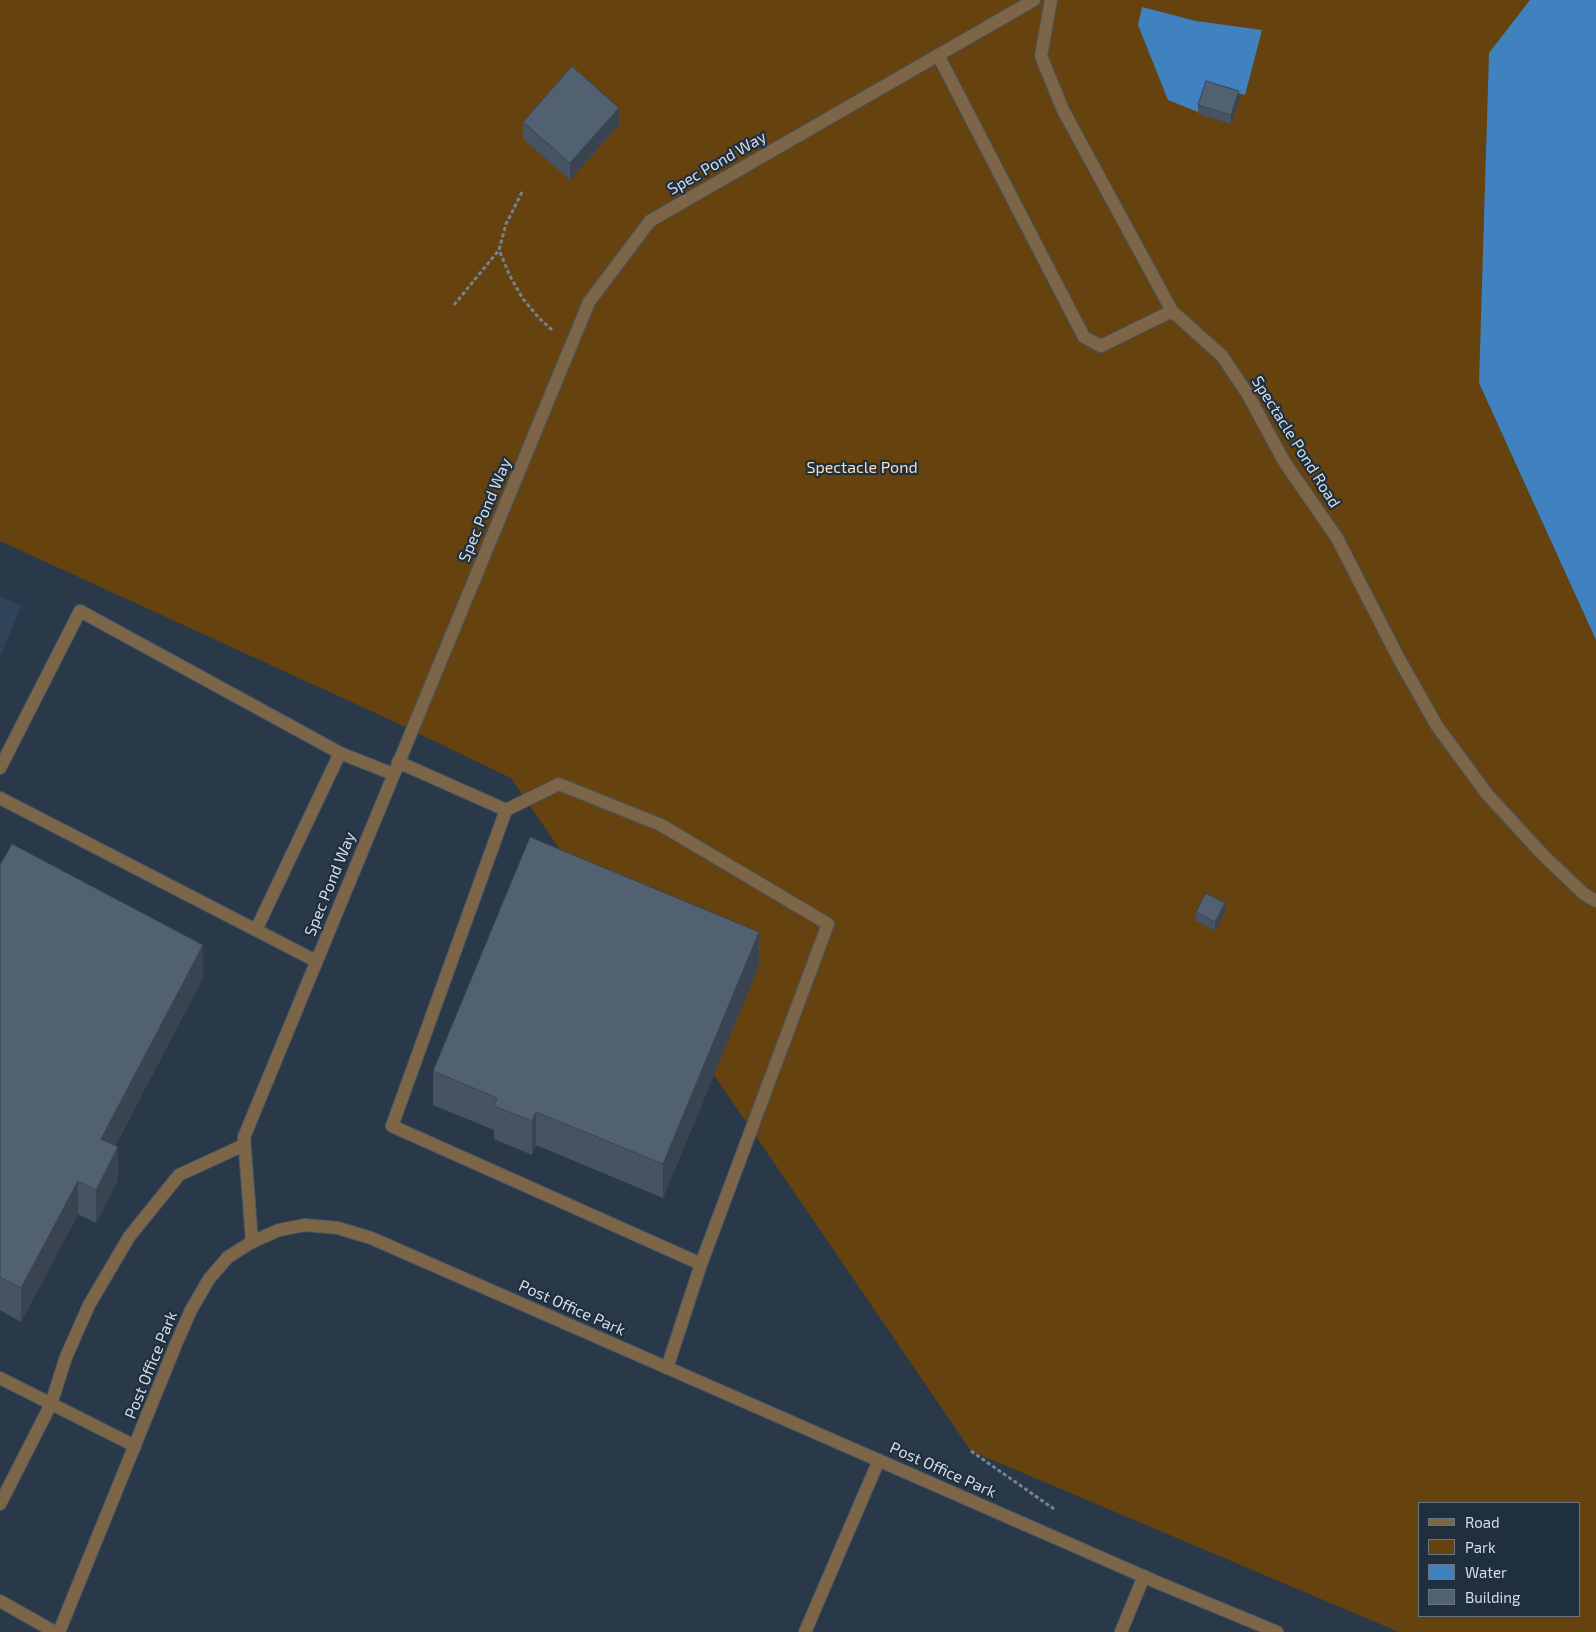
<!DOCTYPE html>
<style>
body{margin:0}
#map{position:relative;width:1596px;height:1632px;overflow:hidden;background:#2a3949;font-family:"Exo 2",sans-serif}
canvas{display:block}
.legend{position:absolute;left:1418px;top:1502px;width:162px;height:115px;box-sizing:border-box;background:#202f3e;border:1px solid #687481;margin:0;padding:6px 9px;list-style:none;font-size:15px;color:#d3dce6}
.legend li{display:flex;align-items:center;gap:10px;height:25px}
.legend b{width:25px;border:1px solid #687481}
</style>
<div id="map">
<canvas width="1596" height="1632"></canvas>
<ul class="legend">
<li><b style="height:6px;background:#7d6547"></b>Road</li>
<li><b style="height:14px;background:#65420e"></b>Park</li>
<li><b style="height:14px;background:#4081c0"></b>Water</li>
<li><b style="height:14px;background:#516172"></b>Building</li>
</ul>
</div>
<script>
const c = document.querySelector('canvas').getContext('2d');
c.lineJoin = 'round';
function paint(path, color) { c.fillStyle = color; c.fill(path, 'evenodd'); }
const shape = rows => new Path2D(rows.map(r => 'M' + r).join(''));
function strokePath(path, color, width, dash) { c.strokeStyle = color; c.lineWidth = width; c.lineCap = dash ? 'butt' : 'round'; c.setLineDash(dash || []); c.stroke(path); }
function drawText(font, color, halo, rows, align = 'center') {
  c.font = font + ' "Exo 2",sans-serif'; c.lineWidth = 4.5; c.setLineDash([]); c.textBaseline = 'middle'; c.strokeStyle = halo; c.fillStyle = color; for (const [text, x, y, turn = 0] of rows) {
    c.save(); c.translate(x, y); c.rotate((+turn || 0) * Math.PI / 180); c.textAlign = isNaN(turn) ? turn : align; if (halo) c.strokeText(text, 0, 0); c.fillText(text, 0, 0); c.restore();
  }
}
paint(shape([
 [0,597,22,605,0,656]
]), '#304459');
paint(shape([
 [0,0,1534,0,1479,383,1584,613,1596,631,1596,1632,1399,1632,971,1451,511,778,384,717,0,541],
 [1420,1503,1580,1503,1580,1616,1420,1616]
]), '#65420e');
paint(shape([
 [1530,0,1596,0,1596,640,1479,383,1489,53],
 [1142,7,1196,21,1262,30,1245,95,1207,85,1198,112,1168,100,1138,25]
]), '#4081c0');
const service = shape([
 [1051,0,1041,56,1063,110,1172,311,1222,356,1247,393,1285,463,1337,538,1399,659,1437,726,1487,794,1543,855,1584,894,1596,901],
 [938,55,1084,337,1101,346,1172,311],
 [398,762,506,810,392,1126,701,1264,828,924,661,825,559,784,506,810],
 [0,768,80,611,340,753],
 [0,798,316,961],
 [256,930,340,753,393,774],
 [252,1242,244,1137,589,302,650,221,1034,0],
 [667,1368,701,1264],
 [0,1378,135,1446],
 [0,1504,51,1404,66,1357,89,1305,129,1237,179,1175,244,1145],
 [0,1601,55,1632],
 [805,1632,879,1460],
 [1121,1632,1144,1576]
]);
const minor = shape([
 [59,1632,176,1344,191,1310,209,1279,228,1257,252,1242,279,1230,305,1225,338,1228,371,1238,1161,1584,1277,1632]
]);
strokePath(service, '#485665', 14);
strokePath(minor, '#485665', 14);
strokePath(shape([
 [522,192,506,224,499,250,510,276,523,299,539,318,552,330],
 [454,305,499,250],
 [971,1451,1054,1509]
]), '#768290', 3, [4, 2.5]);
strokePath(service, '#7d6547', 12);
strokePath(minor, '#7d6547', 12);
paint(shape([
 [1239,100,1231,124,1198,114,1198,105],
 [523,122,619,125,570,180,523,139],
 [0,865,203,978,115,1146,118,1180,96,1223,78,1214,21,1322,0,1310],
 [1196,912,1225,912,1215,931,1196,921],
 [759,966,663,1198,536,1145,532,1155,494,1139,494,1130,433,1105,433,1071]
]), '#465362');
paint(shape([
 [1239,91,1239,100,1231,124,1231,115],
 [619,108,619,125,570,180,570,163],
 [1225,903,1225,912,1215,931,1215,922],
 [759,932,759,966,663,1198,663,1164],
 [203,945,203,978,101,1172,101,1139],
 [536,1112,536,1145,532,1155,532,1121],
 [118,1147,118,1180,96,1223,96,1190],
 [78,1181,78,1214,21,1322,21,1288]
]), '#394450');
const building = shape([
 [572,66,619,108,570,163,523,122,572,66],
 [1206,81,1239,91,1231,115,1198,105,1206,81],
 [530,837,759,932,663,1164,536,1112,532,1121,494,1106,497,1098,433,1071,530,837],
 [12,844,203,945,101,1139,118,1147,96,1190,78,1181,21,1288,0,1277,0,865,12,844],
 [1206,893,1225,903,1215,922,1196,912,1206,893]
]);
paint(building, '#516172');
strokePath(building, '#394450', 1);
drawText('16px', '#d3dce6', '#202f3e', [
 ["Spec Pond Way",717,163,-30],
 ["Spectacle Pond Road",1296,442,58],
 ["Spec Pond Way",485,510,-67],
 ["Spec Pond Way",330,884,-68],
 ["Post Office Park",572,1308,24],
 ["Post Office Park",151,1365,-68],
 ["Post Office Park",943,1470,24]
]);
drawText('16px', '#fddeb9', '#202f3e', [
 ["Spectacle Pond",862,468]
]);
</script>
